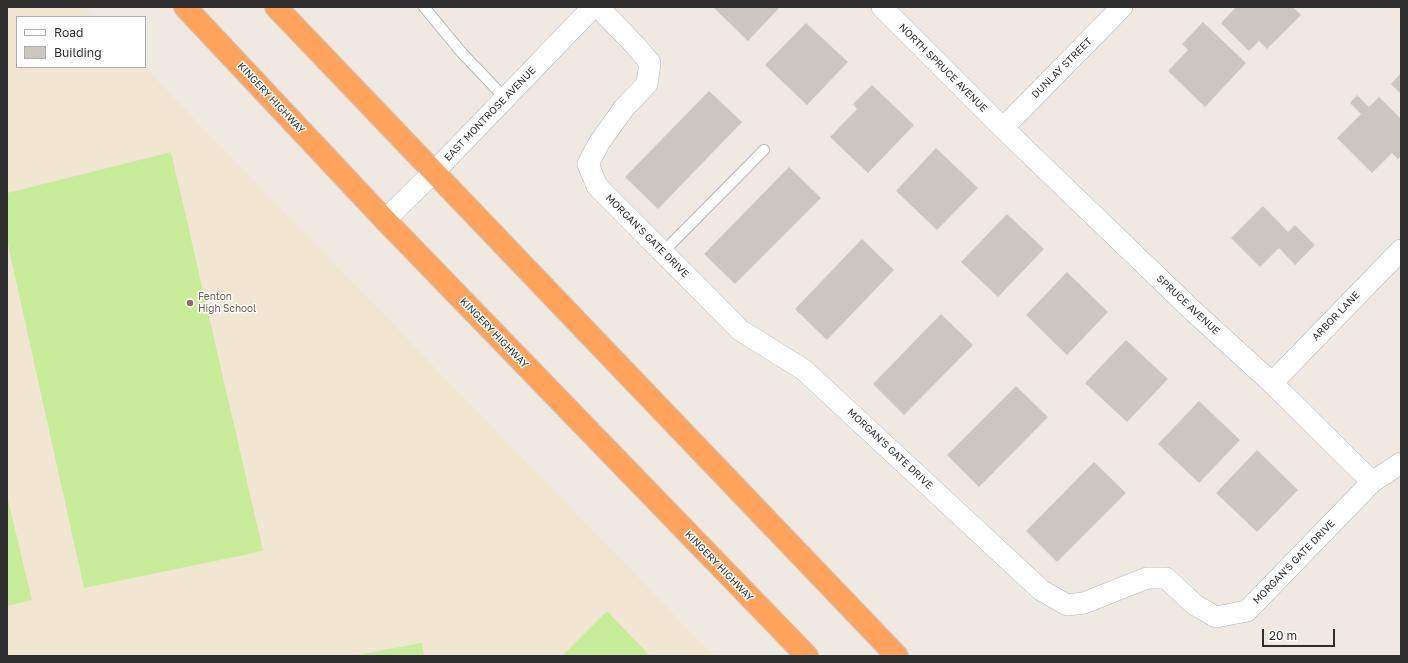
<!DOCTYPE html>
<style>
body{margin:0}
#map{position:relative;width:1408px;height:663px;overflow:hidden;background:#efe9e1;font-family:"Golos Text",sans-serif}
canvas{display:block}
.frame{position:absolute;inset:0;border:8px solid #2e2e2e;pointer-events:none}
.legend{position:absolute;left:16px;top:16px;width:130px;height:52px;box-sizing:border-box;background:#fff;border:1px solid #ababab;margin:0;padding:5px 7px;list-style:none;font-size:12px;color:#2e2e2e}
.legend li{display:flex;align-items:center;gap:8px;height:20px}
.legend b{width:20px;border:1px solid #ababab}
.scale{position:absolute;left:1262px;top:629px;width:73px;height:18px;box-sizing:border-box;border:2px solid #2e2e2e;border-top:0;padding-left:5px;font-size:12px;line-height:14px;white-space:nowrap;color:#2e2e2e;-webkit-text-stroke:3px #fff;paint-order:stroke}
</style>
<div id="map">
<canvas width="1408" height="663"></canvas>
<div class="frame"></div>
<ul class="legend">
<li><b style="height:5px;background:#fff"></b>Road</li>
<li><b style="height:11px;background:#cbc7bf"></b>Building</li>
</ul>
<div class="scale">20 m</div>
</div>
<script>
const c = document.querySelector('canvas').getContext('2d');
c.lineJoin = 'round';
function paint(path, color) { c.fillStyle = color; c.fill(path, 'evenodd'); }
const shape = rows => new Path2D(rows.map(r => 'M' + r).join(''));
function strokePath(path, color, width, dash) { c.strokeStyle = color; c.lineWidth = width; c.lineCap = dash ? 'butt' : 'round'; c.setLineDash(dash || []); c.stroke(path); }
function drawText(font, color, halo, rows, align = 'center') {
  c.font = font + ' "Golos Text",sans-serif'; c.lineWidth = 3; c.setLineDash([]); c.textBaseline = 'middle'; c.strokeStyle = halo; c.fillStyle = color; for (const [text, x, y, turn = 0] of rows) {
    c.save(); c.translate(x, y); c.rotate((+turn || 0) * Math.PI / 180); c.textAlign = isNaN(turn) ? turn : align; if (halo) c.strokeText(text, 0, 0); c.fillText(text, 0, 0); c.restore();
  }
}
paint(shape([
 [7,7,86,7,96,17,17,17,17,67,144,67,714,656,7,656]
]), '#f0e6d1');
paint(shape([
 [171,152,263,551,84,588,7,240,7,193],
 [7,496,32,600,7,606],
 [607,611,650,656,562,656],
 [422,643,424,656,352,656]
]), '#c9ec9a');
paint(shape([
 [713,7,780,7,748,41],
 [1236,7,1293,7,1301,15,1267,49,1259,41,1249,51,1221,23],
 [1203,22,1246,63,1205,107,1168,71,1188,50,1182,44],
 [806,23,848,62,807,105,765,65],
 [1401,73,1401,94,1391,84],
 [872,85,914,125,868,173,830,137,857,109,853,104],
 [709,91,742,122,658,209,625,177],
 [1357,95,1369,107,1379,97,1401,119,1401,156,1398,159,1392,153,1372,173,1337,138,1361,114,1350,103],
 [936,148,978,188,937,230,896,191],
 [789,167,821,198,735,284,704,254],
 [1263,206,1288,232,1295,225,1315,245,1295,265,1279,248,1260,267,1231,238],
 [1007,214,1044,249,998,297,961,262],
 [862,239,894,270,827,340,795,309],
 [1067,272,1108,312,1067,355,1026,315],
 [941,314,973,345,904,415,873,384],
 [1126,340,1168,379,1127,422,1085,383],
 [1016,386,1048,417,979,487,947,455],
 [1199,401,1240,440,1199,483,1158,444],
 [1257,450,1298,490,1257,532,1216,493],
 [1094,462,1126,493,1057,562,1026,531]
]), '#cbc7bf');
const lane = shape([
 [424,7,462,53,505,98],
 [663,252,764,150]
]);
const street = shape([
 [598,7,636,46,650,63,647,84,624,108,599,143,588,164,597,186,740,330,804,370,1041,590,1067,605,1084,603,1147,578,1166,578,1195,605,1216,617,1247,611,1372,482,1401,463],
 [882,7,1003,128,1192,310,1272,383,1372,482],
 [1003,128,1122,7],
 [385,220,434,172,593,7],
 [1272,383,1401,250]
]);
const highway = shape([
 [185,7,385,220,807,656],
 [276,7,897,656]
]);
strokePath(lane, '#b4b7c1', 12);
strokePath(street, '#b4b7c1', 22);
strokePath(highway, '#c9c9c9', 24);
strokePath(lane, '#fff', 10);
strokePath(street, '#fff', 21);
strokePath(highway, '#ffa35c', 22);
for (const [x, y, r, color] of [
 [190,303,4,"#8d6e63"]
]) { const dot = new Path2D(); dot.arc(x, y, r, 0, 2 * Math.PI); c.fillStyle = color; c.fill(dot); strokePath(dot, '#fff', 1.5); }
drawText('10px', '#2e2e2e', '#fff', [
 ["NORTH SPRUCE AVENUE",943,68,45],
 ["DUNLAY STREET",1062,68,-45],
 ["KINGERY HIGHWAY",271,98,47],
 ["EAST MONTROSE AVENUE",490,114,-46],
 ["MORGAN'S GATE DRIVE",647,236,45],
 ["SPRUCE AVENUE",1188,305,43],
 ["ARBOR LANE",1336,316,-46],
 ["KINGERY HIGHWAY",494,333,46],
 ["MORGAN'S GATE DRIVE",890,449,43],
 ["MORGAN'S GATE DRIVE",1294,562,-46],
 ["KINGERY HIGHWAY",719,566,46]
]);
drawText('10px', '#785e54', '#fff', [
 ["Fenton",198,297],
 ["High School",198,309]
], 'left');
</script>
